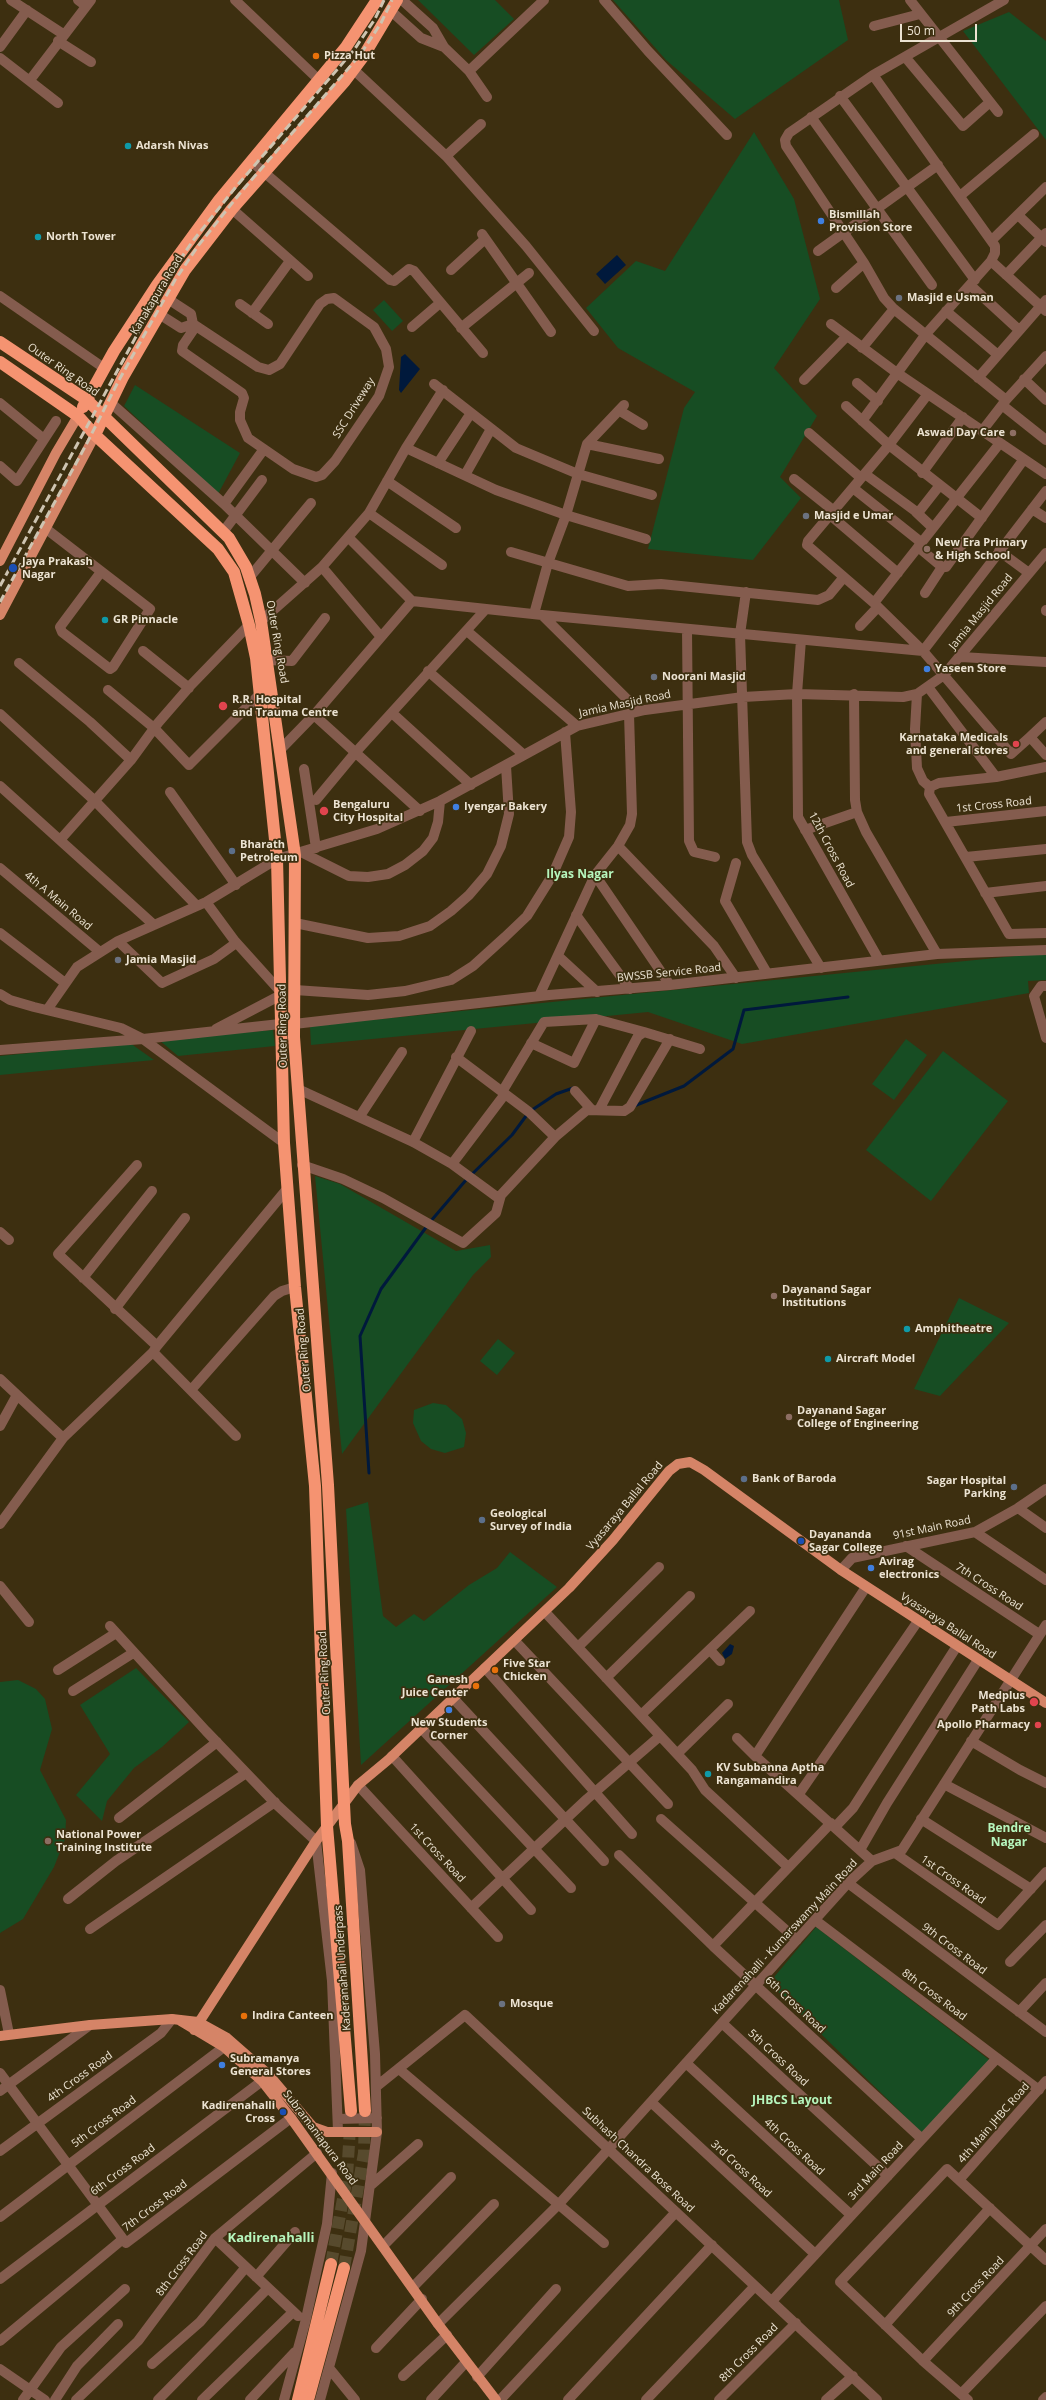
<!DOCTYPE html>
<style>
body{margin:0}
#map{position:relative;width:1046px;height:2400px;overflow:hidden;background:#3d2f10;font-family:"Open Sans",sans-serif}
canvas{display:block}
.scale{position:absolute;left:900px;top:24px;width:77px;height:18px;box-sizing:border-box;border:2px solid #ece3d2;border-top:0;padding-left:5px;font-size:12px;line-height:14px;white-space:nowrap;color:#ece3d2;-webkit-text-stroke:3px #3d2f10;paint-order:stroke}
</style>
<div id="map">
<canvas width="1046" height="2400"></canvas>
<div class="scale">50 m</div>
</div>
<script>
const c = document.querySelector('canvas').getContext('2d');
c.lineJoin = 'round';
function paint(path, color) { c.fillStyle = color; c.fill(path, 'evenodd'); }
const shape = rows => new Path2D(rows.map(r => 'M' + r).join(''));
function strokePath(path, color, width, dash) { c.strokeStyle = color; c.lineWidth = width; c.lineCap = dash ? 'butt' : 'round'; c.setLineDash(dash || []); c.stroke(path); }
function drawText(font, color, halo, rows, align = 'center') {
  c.font = font + ' "Open Sans",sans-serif'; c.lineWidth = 3.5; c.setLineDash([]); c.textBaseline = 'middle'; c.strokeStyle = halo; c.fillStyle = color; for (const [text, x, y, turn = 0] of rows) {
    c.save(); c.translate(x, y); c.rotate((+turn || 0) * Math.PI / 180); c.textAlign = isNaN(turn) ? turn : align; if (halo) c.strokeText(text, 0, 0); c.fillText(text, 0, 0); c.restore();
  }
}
paint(shape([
 [418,0,495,0,514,19,474,55],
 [613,0,839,0,848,40,735,119,666,60],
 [1009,12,1046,41,1046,140,963,31],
 [754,132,794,199,820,299,774,368,817,416,780,477,801,498,753,560,648,549,684,408,695,392,618,348,586,308,636,261,665,271],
 [384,300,403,321,392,331,373,310],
 [135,385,240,453,218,494,124,406],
 [1046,953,1046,980,1028,981,1029,993,742,1044,648,1012,311,1045,310,1026],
 [273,1030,275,1046,178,1056,159,1040],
 [906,1039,927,1055,894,1100,872,1084],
 [130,1043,154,1060,0,1075,0,1056],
 [943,1051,1008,1101,931,1201,866,1150],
 [315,1176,340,1184,456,1251,490,1245,491,1257,473,1275,342,1454],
 [959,1298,1009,1323,940,1396,914,1389],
 [498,1339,515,1353,497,1375,480,1361],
 [433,1403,446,1405,462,1419,466,1433,464,1447,445,1453,431,1449,421,1441,413,1423,414,1410],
 [368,1502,383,1616,396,1627,414,1614,424,1621,469,1585,497,1568,510,1552,557,1587,361,1765,346,1509],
 [136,1668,189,1722,162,1747,134,1768,107,1801,102,1821,76,1795,110,1754,80,1705],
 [18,1680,36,1689,45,1699,52,1729,40,1770,66,1820,65,1839,54,1867,23,1919,0,1933,0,1682],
 [816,1927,992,2062,922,2133,769,1983]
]), '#174d23');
paint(shape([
 [617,255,626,265,605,284,596,274],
 [405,354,420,369,401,393,399,390,401,357],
 [730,1644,734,1646,732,1654,725,1659,722,1653]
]), '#00193c');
strokePath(shape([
 [634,1106,684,1086,733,1049,744,1010,848,997],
 [430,1222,466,1180,512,1135,529,1112,556,1094,573,1088],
 [369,1473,360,1336,381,1289,427,1226]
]), '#00193c', 3);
strokePath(shape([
 [331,2264,347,2177,351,2111],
 [344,2268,364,2153,365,2111]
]), '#574a2d', 12, [12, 6]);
strokePath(shape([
 [11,0,63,34],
 [78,0,86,6],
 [235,0,320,81],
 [604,0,648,51,727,135],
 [910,0,998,112],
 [1004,0,873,75,789,133,785,140,786,146,864,263,884,298,894,309,1006,400],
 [391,11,421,38,444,47,433,28,402,0],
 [874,26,920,14],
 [58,41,91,62],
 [0,47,27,10],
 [444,47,469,71,487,97],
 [0,58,58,103],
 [906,58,963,126,990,102],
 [353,69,446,156,526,246,594,331],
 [469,71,544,0],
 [30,80,91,0],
 [840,96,975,280],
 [811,117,932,285],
 [446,156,481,124],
 [252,162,390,280,394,281,409,269,414,271,483,353],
 [960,196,1034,134],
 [232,209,308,276],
 [1018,215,1046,242],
 [482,234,551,332],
 [992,240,1046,187],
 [818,251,938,165],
 [991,261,1046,311],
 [451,270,485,239],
 [1006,275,1046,233],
 [970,285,1019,330],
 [836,288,864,263],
 [0,296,104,368],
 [240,304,268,324],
 [946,311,998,355],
 [252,313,290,261],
 [159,314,181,328,193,324,191,314,168,299],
 [193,324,196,326,258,367,269,370,280,364,320,304,327,299,334,298,374,327,386,349,389,367,379,396,335,461,322,475,316,477,293,469,248,438,240,420,240,412,244,398,242,393,182,351,183,345,196,326],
 [831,324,897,373,1046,474],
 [412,327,440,303],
 [461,328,529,273],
 [862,348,894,309],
 [978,378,1046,300],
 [1024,379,1046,400],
 [804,380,846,337],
 [857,383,878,401],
 [434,384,516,448,578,474,652,495],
 [928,394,889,445,808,541,807,545,874,603,923,651,1011,754,1030,737,1046,755],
 [0,403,44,439],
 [111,403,224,504,305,583],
 [1002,405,1046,440],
 [846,406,889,445,982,518],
 [620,411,643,425],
 [862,421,926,334,991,261,995,253,995,246,873,75],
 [982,431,1006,400,1046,356],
 [809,433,861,478],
 [587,444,659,459],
 [406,448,496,490,566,515,646,539],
 [438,463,471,413],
 [0,466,17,481,56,421],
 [922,473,963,417],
 [865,474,918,513,940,485],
 [465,475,491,429],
 [794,479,834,511],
 [387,481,456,528],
 [853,488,922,543],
 [224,504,264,449],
 [1032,509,1046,518],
 [916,512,933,528],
 [369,513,442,565],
 [830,515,898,573],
 [45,528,150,609,113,667,110,669,62,632,60,627,101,572],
 [223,532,262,480],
 [349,538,412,601,542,615,923,651,1046,491],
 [918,547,942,567,946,567,1024,459],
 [999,551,1029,573],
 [511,552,628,586,661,584,818,600,829,595,844,577],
 [322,567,381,637],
 [249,578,311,503],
 [746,592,740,634,747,842,752,855,821,968],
 [925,593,942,567],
 [874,603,1000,443],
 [1046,610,1046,611],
 [534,614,548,563,566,515,587,444,624,405],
 [542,615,639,711],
 [261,621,322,567,369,513,406,448,443,390],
 [860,626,878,607],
 [687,629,689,841,694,852,715,857],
 [467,631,577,726],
 [801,640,797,694,798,817,879,960],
 [143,651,189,688],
 [961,657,1046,662],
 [267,660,292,661,325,618],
 [19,663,90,722,131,760],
 [428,671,524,755],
 [928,687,996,777],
 [108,690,154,728,189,765,259,695],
 [854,694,855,800,857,812,866,832,937,954],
 [917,694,915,729,917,768,923,781,930,787],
 [392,713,471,785],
 [0,714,95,801,197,906],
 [314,715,420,811],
 [1030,737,1046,722],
 [280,750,314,715,412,601],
 [1046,767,996,777,939,783,930,787,929,794,1009,934,1046,933],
 [304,769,316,848],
 [0,786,154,925],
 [170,792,236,885],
 [316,800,355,753,485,610],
 [946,822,1046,811],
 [805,830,857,812],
 [60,840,131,760,158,723,191,685,249,625],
 [618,846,714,946,736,978],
 [303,853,349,876,368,877,388,874,405,865,423,851,433,838,438,822,440,801],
 [966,857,1046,849],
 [736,863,725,901,767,973],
 [0,868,100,952],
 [595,875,670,985],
 [985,893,1046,886],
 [206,902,234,940,279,990],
 [576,915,630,989],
 [295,923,368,938,399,936,430,926,451,911,469,895,487,874,501,846,509,814,506,766],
 [0,933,65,983],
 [118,941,162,983,214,959,236,943],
 [558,956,597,992],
 [1046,986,1041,986,1034,996,1046,1038],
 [295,990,368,995,405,991,451,980,473,966,505,937,527,916,552,876,569,837,571,812,565,732],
 [0,994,10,1000,34,1007,121,1028,143,1039,284,1143],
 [539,996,595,875,618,846,630,825,632,814,629,714],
 [47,1010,77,967,118,941,206,902,277,859,377,829,440,801,577,726,645,710,743,697,797,694,903,697,917,694,944,675,1046,553],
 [294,1024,549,995,670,985,937,954,1046,950],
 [216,1029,279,996],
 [531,1043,574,1063,596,1019],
 [0,1050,143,1039,280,1024],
 [456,1057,529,1112,555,1137],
 [298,1089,413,1142,452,1164,497,1197,501,1195,555,1137,587,1110,624,1111,630,1107,670,1039],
 [575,1091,591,1109],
 [502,1092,544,1022,596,1019,644,1032],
 [599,1110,638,1036,644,1032,700,1049],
 [360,1116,402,1052],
 [413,1142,471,1031],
 [452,1164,505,1094],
 [137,1165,58,1254,157,1346,153,1352,236,1436],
 [302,1165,343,1179,383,1198,463,1243,496,1213,501,1195],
 [0,1232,9,1240],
 [83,1278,152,1191],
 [115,1309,185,1218],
 [157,1346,287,1189],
 [0,1379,63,1438],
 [191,1390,274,1296,282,1291,295,1287],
 [0,1426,17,1395],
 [1018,1508,1046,1528],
 [0,1524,63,1438,153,1352],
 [975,1532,1046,1580],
 [906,1546,1039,1634],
 [841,1570,852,1558,975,1532,1018,1508,1046,1489],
 [0,1586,29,1622],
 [866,1587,755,1756,872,1861],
 [545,1612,692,1770,705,1790,788,1867],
 [110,1626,206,1731,277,1805,316,1841,332,1981,338,2131],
 [515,1641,668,1804],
 [578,1647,659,1567],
 [710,1650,720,1661],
 [485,1668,632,1834],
 [58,1670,116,1633],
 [606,1678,690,1596],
 [73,1691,133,1653],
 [452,1697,604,1861],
 [641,1715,750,1611],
 [421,1728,571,1888],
 [737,1738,755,1756],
 [971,1741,1020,1770,1046,1783],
 [677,1754,728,1704],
 [392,1756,531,1910],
 [944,1784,1046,1838],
 [358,1785,498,1937],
 [799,1794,918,1621],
 [119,1818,217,1742],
 [661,1819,797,1940],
 [921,1819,1031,1889],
 [835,1827,853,1808,957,1646],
 [860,1850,887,1803,978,1660],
 [895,1853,998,1925,1046,1872],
 [619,1855,713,1946,922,2139],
 [848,1883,1046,2032],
 [68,1899,116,1861,246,1773],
 [471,1908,587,1799,660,1736],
 [815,1920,1039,2090],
 [90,1929,275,1802],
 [713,1946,831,1823],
 [1010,1962,1046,1925],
 [0,1990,9,2034],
 [1019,2012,1046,1983],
 [722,2023,888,2176],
 [686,2063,851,2215],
 [399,2069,604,2243],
 [0,2073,123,2239],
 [377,2086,465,2015,877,2400],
 [0,2091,90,2025],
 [651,2102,815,2254],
 [338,2119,377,2118],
 [0,2151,161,2033,172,2019],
 [959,2180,1046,2081],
 [370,2186,418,2144],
 [0,2217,224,2047],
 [215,2238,298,2316],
 [384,2245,451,2177],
 [256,2277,295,2232],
 [0,2279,262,2081],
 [413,2287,494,2204],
 [772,2301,997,2058],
 [438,2324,559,2204,848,1883,872,1861,902,1850,1046,1625],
 [885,2325,990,2208],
 [0,2341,123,2239,126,2243,291,2118],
 [376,2348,422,2299],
 [923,2361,1046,2229],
 [152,2364,200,2322,246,2267],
 [329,2368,355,2400],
 [0,2369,45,2400],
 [403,2376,447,2335],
 [477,2377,556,2289],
 [961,2394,1046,2306],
 [23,2400,61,2347,125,2289],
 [55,2400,77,2366,118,2324],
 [76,2400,138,2341,215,2238,317,2153],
 [158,2400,268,2288],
 [202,2400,293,2312],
 [250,2400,295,2352],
 [284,2400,305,2323,327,2224,332,2173],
 [320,2400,361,2251,377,2132,375,2054,360,1870,351,1843],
 [431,2400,466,2362],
 [500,2400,676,2212],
 [568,2400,712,2245],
 [646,2400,755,2286],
 [719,2400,796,2323],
 [826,2400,853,2376],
 [968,2400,923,2361,840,2282,947,2169,1046,2260],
 [1043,2400,1046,2397]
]), '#845c4e', 10);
strokePath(shape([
 [0,561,56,453,78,416],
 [0,615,95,435],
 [179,2020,224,2047,262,2081,291,2118,438,2324,496,2400],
 [194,2030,316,1841,358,1785,388,1760,569,1588,613,1540,669,1471,678,1464,690,1462,704,1470,841,1570,1046,1703],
 [0,2036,90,2025,172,2019,198,2022,227,2038,268,2074,313,2127,327,2132,377,2132]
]), '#d58467', 10);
strokePath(shape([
 [0,342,87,400,229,538,246,567,255,594,261,621,295,855,294,1037,328,1485,345,1824,348,1841,365,2111],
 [0,362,78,416,95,435,218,549,234,572,249,625,256,658,277,859,284,1143,295,1287,315,1486,327,1826,351,2111],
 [83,407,114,351,157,285,219,200,346,47,377,0],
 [95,435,123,377,185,270,232,209,345,81,363,57,397,0],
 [298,2400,331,2264],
 [308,2400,344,2268]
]), '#f59371', 12);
strokePath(shape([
 [0,586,169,276,192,242,235,188,354,50,375,19,384,0],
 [0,602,86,445,119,380,175,280,198,246,241,192,360,55,381,23,392,0]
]), '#cec4b1', 3, [8, 4]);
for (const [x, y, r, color] of [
 [316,56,4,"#e8710a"],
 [128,146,4,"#0f9aa8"],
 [821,221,4,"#3f7fe0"],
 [38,237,4,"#0f9aa8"],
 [899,298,4,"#6b7280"],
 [1013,433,4,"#8d6e63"],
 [806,516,4,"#6b7280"],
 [927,549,4,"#8d6e63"],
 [13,568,5,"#1a4fb4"],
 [105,620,4,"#0f9aa8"],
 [927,669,4,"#3f7fe0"],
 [654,677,4,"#6b7280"],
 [223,706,5,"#e0444e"],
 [1016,744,4,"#e0444e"],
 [456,807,4,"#3f7fe0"],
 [324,811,5,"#e0444e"],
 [232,851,4,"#5c6f8a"],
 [118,960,4,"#6b7280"],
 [774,1296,4,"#8d6e63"],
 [907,1329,4,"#0f9aa8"],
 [828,1359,4,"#0f9aa8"],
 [789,1417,4,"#8d6e63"],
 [744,1479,4,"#5c6f8a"],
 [1014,1487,4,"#5c6f8a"],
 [482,1520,4,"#5c6f8a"],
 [801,1541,4,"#1a4fb4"],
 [871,1568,4,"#3f7fe0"],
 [495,1670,4,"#e8710a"],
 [476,1686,4,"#e8710a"],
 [1034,1702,5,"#e0444e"],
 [449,1710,4,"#3f7fe0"],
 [1038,1725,4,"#e0444e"],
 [708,1774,4,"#0f9aa8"],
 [48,1841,4,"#8d6e63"],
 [502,2004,4,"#6b7280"],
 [244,2016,4,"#e8710a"],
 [222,2065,4,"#3f7fe0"],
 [283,2112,4,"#1a4fb4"]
]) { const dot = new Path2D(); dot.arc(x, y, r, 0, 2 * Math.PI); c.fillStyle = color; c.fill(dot); strokePath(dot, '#3d2f10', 1.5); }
drawText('bold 11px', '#ece3d2', '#3d2f10', [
 ["Pizza Hut",324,56],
 ["Adarsh Nivas",136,146],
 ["Bismillah",829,215],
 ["Provision Store",829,228],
 ["North Tower",46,237],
 ["Masjid e Usman",907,298],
 ["Aswad Day Care",1005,433,"right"],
 ["Masjid e Umar",814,516],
 ["New Era Primary",935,543],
 ["& High School",935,556],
 ["Jaya Prakash",22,562],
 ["Nagar",22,575],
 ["GR Pinnacle",113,620],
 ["Yaseen Store",935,669],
 ["Noorani Masjid",662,677],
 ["R.R. Hospital",232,700],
 ["and Trauma Centre",232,713],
 ["Karnataka Medicals",1008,738,"right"],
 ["and general stores",1008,751,"right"],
 ["Bengaluru",333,805],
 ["City Hospital",333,818],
 ["Iyengar Bakery",464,807],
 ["Bharath",240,845],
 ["Petroleum",240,858],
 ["Jamia Masjid",126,960],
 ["Dayanand Sagar",782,1290],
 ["Institutions",782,1303],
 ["Amphitheatre",915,1329],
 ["Aircraft Model",836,1359],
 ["Dayanand Sagar",797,1411],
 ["College of Engineering",797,1424],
 ["Bank of Baroda",752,1479],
 ["Sagar Hospital",1006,1481,"right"],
 ["Parking",1006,1494,"right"],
 ["Geological",490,1514],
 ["Survey of India",490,1527],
 ["Dayananda",809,1535],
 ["Sagar College",809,1548],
 ["Avirag",879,1562],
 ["electronics",879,1575],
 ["Five Star",503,1664],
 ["Chicken",503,1677],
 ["Ganesh",468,1680,"right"],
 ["Juice Center",468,1693,"right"],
 ["Medplus",1025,1696,"right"],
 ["Path Labs",1025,1709,"right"],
 ["New Students",449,1723,"center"],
 ["Corner",449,1736,"center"],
 ["Apollo Pharmacy",1030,1725,"right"],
 ["KV Subbanna Aptha",716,1768],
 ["Rangamandira",716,1781],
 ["National Power",56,1835],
 ["Training Institute",56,1848],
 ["Mosque",510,2004],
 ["Indira Canteen",252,2016],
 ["Subramanya",230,2059],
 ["General Stores",230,2072],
 ["Kadirenahalli",275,2106,"right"],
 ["Cross",275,2119,"right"]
], 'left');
drawText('11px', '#ece3d2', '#3d2f10', [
 ["Kanakapura Road",157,295,-59],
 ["Outer Ring Road",63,370,35],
 ["SSC Driveway",354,408,-58],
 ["Jamia Masjid Road",981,612,-51],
 ["Outer Ring Road",277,642,80],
 ["Jamia Masjid Road",625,704,-12],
 ["1st Cross Road",994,805,-6],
 ["12th Cross Road",831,850,62],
 ["4th A Main Road",58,901,40],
 ["BWSSB Service Road",669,973,-6],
 ["Outer Ring Road",283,1026,-91],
 ["Outer Ring Road",304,1350,-95],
 ["Vyasaraya Ballal Road",625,1506,-50],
 ["91st Main Road",932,1528,-12],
 ["7th Cross Road",989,1587,33],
 ["Vyasaraya Ballal Road",948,1626,33],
 ["Outer Ring Road",325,1673,-93],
 ["1st Cross Road",437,1853,47],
 ["1st Cross Road",953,1880,35],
 ["Kadarenahalli - Kumarswamy Main Road",785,1937,-47],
 ["9th Cross Road",954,1949,37],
 ["Kaderanahali Underpass",343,1968,-94],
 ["8th Cross Road",934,1995,37],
 ["6th Cross Road",795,2005,43],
 ["5th Cross Road",778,2058,43],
 ["4th Cross Road",80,2077,-36],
 ["5th Cross Road",104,2122,-37],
 ["4th Main JHBC Road",994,2123,-49],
 ["Subramaniapura Road",320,2138,53],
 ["4th Cross Road",794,2147,43],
 ["Subhash Chandra Bose Road",638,2160,43],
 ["3rd Cross Road",741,2169,43],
 ["6th Cross Road",123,2170,-37],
 ["3rd Main Road",876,2171,-47],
 ["7th Cross Road",155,2206,-37],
 ["8th Cross Road",182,2264,-53],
 ["9th Cross Road",976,2287,-47],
 ["8th Cross Road",749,2353,-45]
]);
drawText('bold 12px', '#b6f6bd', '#3d2f10', [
 ["Ilyas Nagar",580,875],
 ["Bendre",1009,1829],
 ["Nagar",1009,1843],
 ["JHBCS Layout",792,2101]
]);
drawText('bold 13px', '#b6f6bd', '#3d2f10', [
 ["Kadirenahalli",271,2238]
]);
</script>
